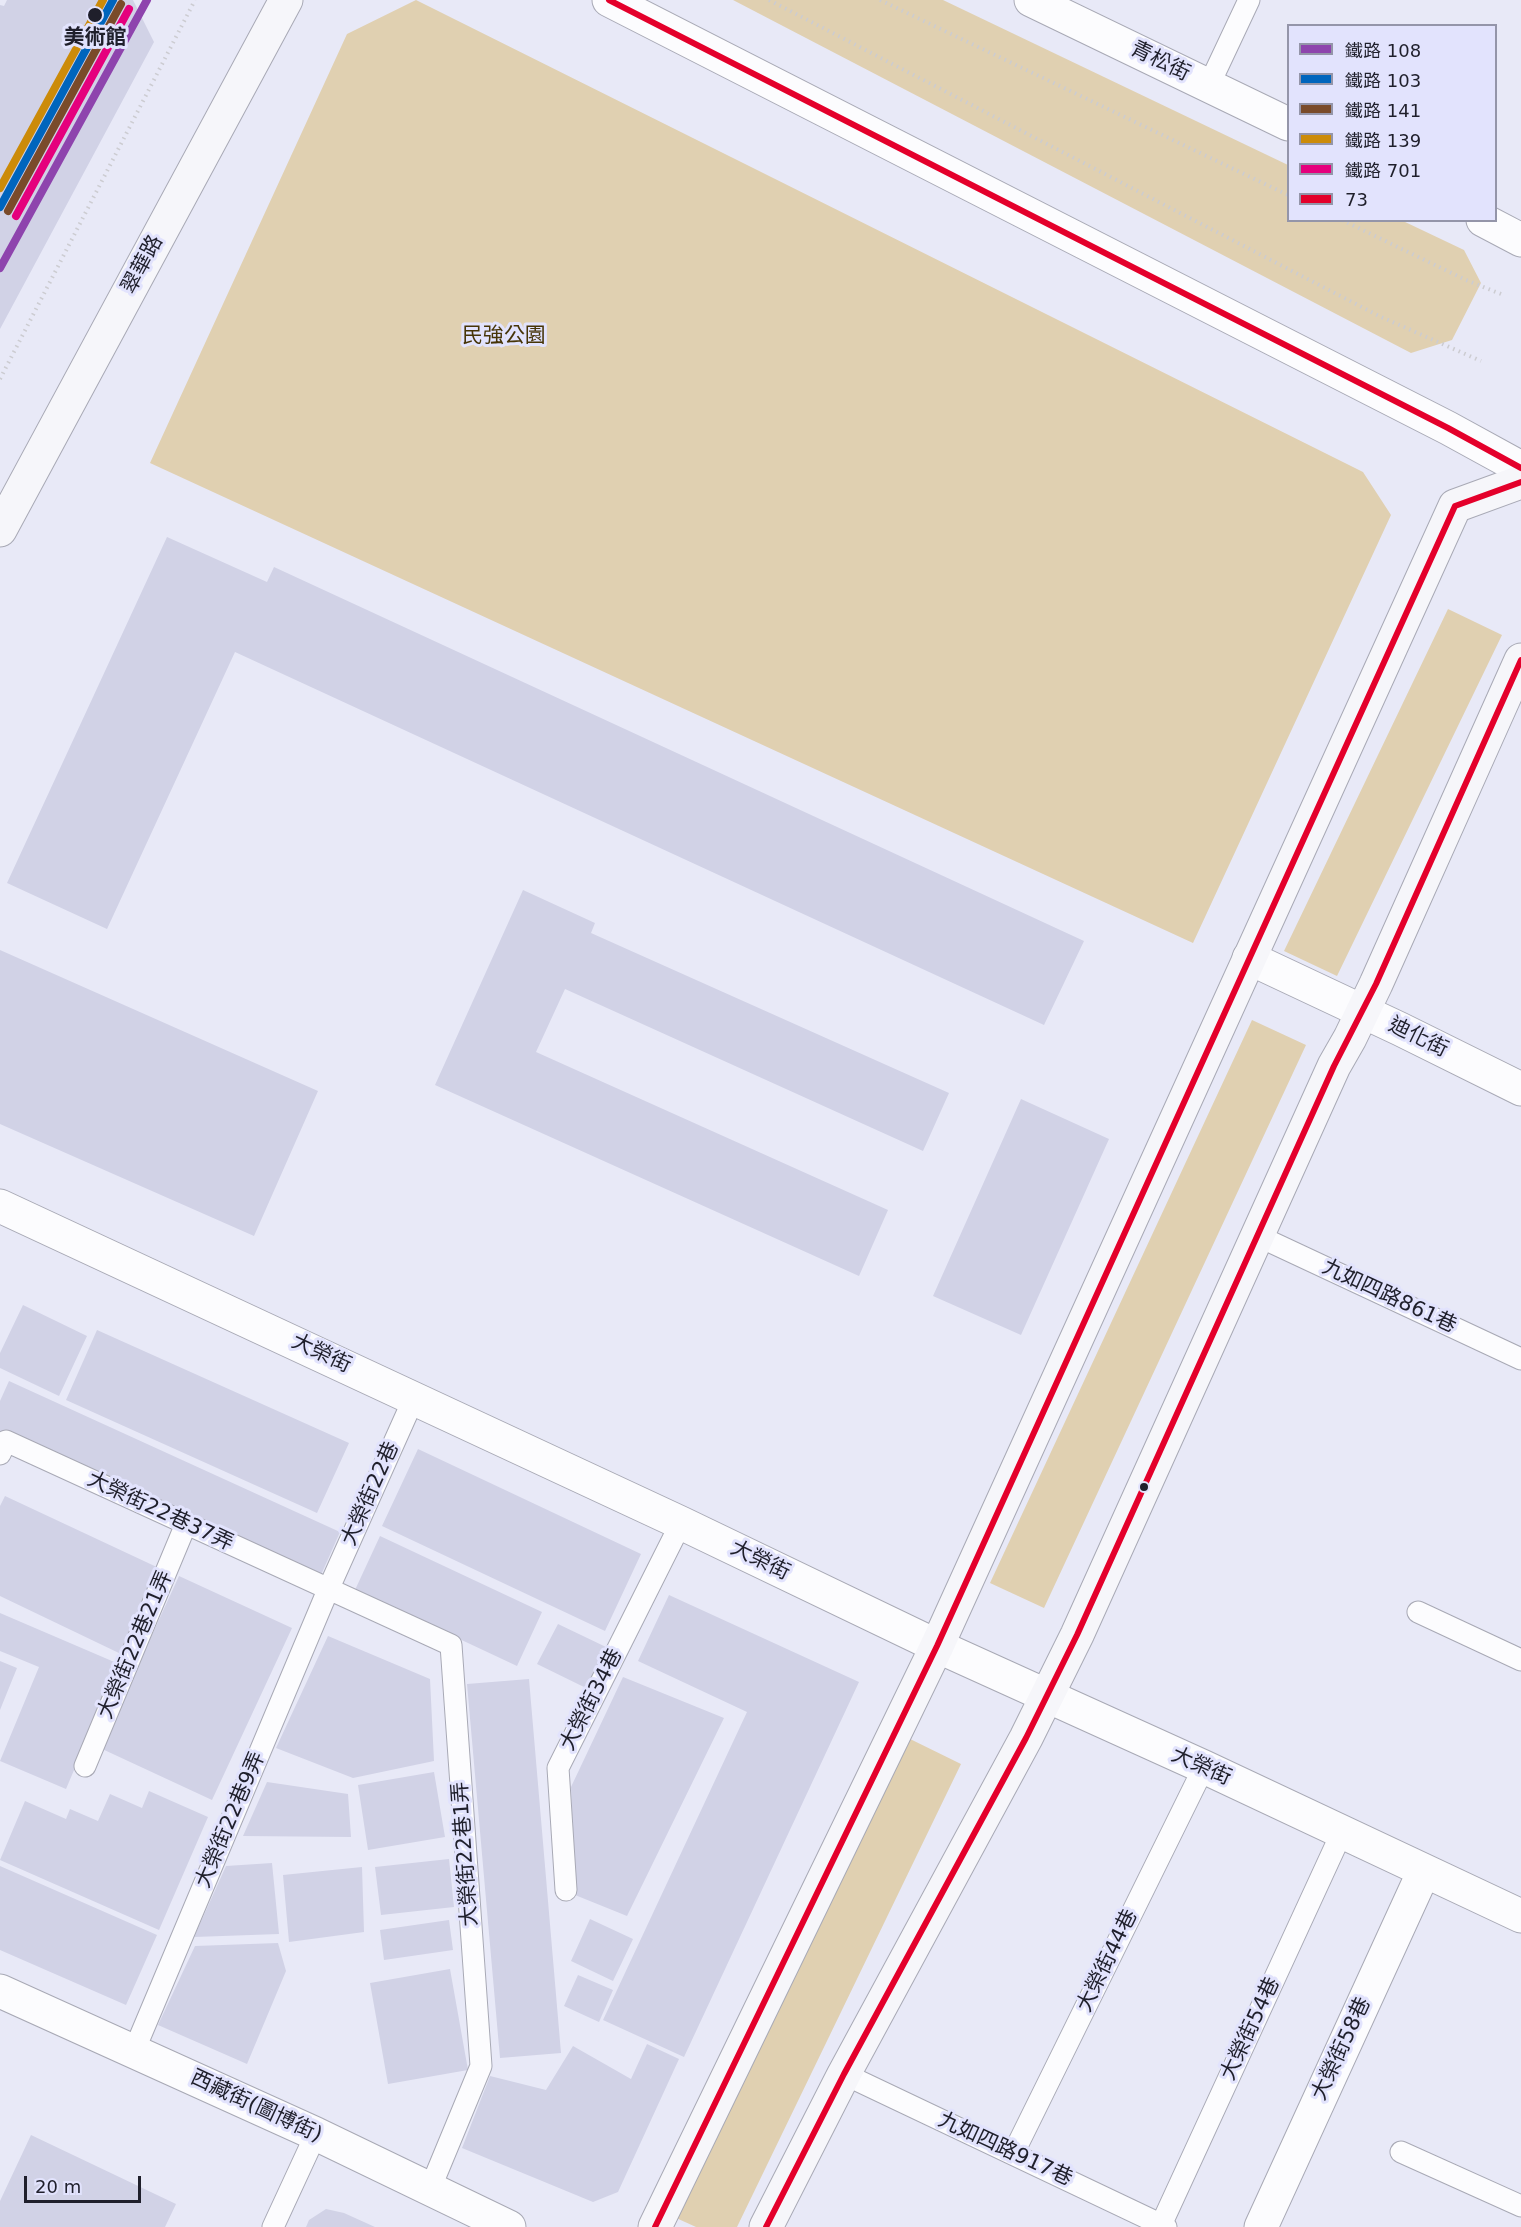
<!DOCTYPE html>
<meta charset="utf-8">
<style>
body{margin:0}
#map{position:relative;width:1521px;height:2227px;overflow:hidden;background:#e8e9f7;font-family:"DejaVu Sans","Noto Sans TC",sans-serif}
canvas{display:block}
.legend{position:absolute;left:1287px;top:24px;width:210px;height:198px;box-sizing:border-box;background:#e2e3fd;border:2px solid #9495a9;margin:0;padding:8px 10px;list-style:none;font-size:18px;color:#1f1f2b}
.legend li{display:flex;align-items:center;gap:12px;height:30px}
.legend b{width:30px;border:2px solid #9495a9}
.scale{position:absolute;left:24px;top:2176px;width:117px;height:27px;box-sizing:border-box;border:3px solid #1f1f2b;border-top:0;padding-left:8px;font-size:18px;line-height:21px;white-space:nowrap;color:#1f1f2b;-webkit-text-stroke:4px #e2e3fd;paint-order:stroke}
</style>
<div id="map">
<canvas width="1521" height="2227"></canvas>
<ul class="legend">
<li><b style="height:8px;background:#8e44ad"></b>鐵路 108</li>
<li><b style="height:8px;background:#0065bd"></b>鐵路 103</li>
<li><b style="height:8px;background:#7a4b2a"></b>鐵路 141</li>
<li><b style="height:8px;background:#cc8b09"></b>鐵路 139</li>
<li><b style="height:8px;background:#e5007d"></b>鐵路 701</li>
<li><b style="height:8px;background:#e4002b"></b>73</li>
</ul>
<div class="scale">20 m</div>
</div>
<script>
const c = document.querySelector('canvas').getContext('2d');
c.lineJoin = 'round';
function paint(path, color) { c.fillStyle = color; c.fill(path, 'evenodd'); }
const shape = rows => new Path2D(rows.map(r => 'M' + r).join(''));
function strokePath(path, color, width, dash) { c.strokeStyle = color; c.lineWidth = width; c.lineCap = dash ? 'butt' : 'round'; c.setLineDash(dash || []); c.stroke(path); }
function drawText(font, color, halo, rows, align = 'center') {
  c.font = font + ' "DejaVu Sans","Noto Sans TC",sans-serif'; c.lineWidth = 6; c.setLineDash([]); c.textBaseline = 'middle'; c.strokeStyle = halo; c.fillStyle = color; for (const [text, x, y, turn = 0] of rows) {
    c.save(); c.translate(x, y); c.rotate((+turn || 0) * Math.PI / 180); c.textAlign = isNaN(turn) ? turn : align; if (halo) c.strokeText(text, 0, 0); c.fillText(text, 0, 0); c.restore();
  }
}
paint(shape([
 [416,0,1363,472,1391,515,1193,943,150,463,347,34],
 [733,0,943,0,1288,165,1288,220,1403,221,1464,250,1481,283,1452,340,1411,353],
 [1448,609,1502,635,1337,976,1284,951],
 [1252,1020,1306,1045,1044,1608,990,1583],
 [906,1737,961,1764,737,2227,696,2227,674,2217]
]), '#e0d0b1');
paint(shape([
 [7,0,133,0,154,42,0,329,0,5,4,6],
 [167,537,267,582,274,567,1084,941,1044,1025,235,652,107,929,7,883],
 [523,890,595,923,591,933,949,1093,923,1151,565,989,536,1052,888,1210,859,1276,435,1085],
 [0,950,318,1091,254,1236,0,1124],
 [1021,1099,1109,1139,1021,1335,933,1296],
 [23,1305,87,1336,59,1396,0,1368,0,1353],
 [97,1330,349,1443,317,1513,66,1400],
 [9,1381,340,1532,317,1584,0,1440,0,1401],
 [418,1449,641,1554,605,1631,382,1526],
 [5,1496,161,1569,121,1654,0,1596,0,1506],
 [380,1536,542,1612,517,1666,355,1590],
 [179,1576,292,1628,212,1800,100,1748],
 [669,1595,859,1682,684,2057,603,2020,747,1712,638,1661],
 [0,1613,119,1664,66,1789,0,1761,39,1667,0,1651],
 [558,1624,606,1647,586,1688,537,1664],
 [328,1636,430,1679,434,1761,353,1778,276,1748],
 [0,1661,17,1668,0,1710],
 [623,1677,724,1718,627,1916,575,1895,571,1787],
 [529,1679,561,2053,500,2058,467,1684],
 [434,1772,445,1837,368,1850,358,1785],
 [267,1782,348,1794,351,1837,243,1836],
 [149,1791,208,1817,159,1930,0,1860,25,1801,66,1819,70,1809,98,1821,110,1794,142,1808],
 [449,1859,454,1907,381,1915,375,1867],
 [272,1863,279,1934,194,1937,226,1866],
 [0,1866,157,1935,126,2005,0,1950],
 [362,1867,364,1932,289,1942,283,1875],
 [590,1919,633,1939,613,1981,571,1961],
 [449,1920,453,1950,384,1960,380,1930],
 [278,1943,286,1971,247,2064,158,2025,195,1946],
 [450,1969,468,2070,388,2084,370,1983],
 [578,1975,613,1990,599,2022,564,2006],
 [647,2044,679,2059,618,2192,593,2202,462,2148,490,2076,546,2090,573,2046,631,2079],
 [31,2135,176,2204,165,2227,0,2227,0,2201],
 [326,2209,344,2213,375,2227,306,2227,309,2220]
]), '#d1d2e6');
const lane = shape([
 [1209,85,1249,0],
 [1258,1236,1521,1359],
 [0,1454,6,1441,451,1645,481,2066,430,2189],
 [1418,1612,1521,1660],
 [85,1766,186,1524],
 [566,1890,558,1768,681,1523],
 [134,2051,328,1590,414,1398],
 [844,2074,1166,2227],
 [1401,2152,1521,2206],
 [1013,2154,1204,1767],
 [1161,2225,1342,1832],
 [273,2227,316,2134]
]);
const street = shape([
 [609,0,1448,428,1521,468],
 [1031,0,1288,124],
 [1483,220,1521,240],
 [1249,958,1400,1029,1521,1089],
 [0,1206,681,1523,937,1646,1204,1767,1521,1916],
 [0,1991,316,2134,509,2227],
 [1261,2227,1424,1871]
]);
const secondary = shape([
 [0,530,286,0],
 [655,2227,937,1646,1455,506,1521,482],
 [766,2227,844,2074,1026,1738,1077,1635,1334,1066,1350,1038,1376,984,1521,660]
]);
strokePath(lane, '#a8a9b5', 23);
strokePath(street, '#a8a9b5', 35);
strokePath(secondary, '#a8a9b5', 35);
strokePath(shape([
 [769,0,1379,316,1481,361],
 [880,0,1288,195],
 [1342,220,1466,280,1501,294],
 [0,379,195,0]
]), '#ccccd1', 4, [1.5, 4.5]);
strokePath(lane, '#fcfcfe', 21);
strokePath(street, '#fcfcfe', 33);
strokePath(secondary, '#f6f6fa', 33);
strokePath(shape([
 [609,0,1448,428,1521,468],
 [655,2227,937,1646,1455,506,1521,482],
 [766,2227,844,2074,1026,1738,1077,1635,1334,1066,1376,984,1521,660]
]), '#e4002b', 6);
strokePath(shape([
 [0,268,147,0]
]), '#8e44ad', 8);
strokePath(shape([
 [0,207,113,0]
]), '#0065bd', 8);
strokePath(shape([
 [8,211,121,4]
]), '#7a4b2a', 8);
strokePath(shape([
 [0,188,103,0]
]), '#cc8b09', 8);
strokePath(shape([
 [16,216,129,9]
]), '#e5007d', 8);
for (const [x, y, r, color] of [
 [95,15,8,"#1f1f2b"],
 [1144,1487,5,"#1f1f2b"]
]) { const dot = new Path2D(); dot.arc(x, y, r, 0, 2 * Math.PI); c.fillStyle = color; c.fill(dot); strokePath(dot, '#e2e3fd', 2); }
drawText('bold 21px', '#1f1f2b', '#e2e3fd', [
 ["美術館",95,39]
]);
drawText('21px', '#1f1f2b', '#e2e3fd', [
 ["青松街",1160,62,26],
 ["翠華路",143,265,-62],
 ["迪化街",1418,1038,26],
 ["九如四路861巷",1389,1297,25],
 ["大榮街",321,1354,25],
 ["大榮街22巷",371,1494,-66],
 ["大榮街22巷37弄",160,1512,25],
 ["大榮街",760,1561,26],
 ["大榮街22巷21弄",136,1645,-67],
 ["大榮街34巷",592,1700,-63],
 ["大榮街",1201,1767,24],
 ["大榮街22巷9弄",231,1820,-67],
 ["大榮街22巷1弄",466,1854,-94],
 ["大榮街44巷",1108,1961,-64],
 ["大榮街54巷",1251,2029,-65],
 ["大榮街58巷",1342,2049,-65],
 ["西藏街(圖博街)",256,2107,25],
 ["九如四路917巷",1005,2150,25]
]);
drawText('21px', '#463407', '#e2e3fd', [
 ["民強公園",504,337]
]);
</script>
